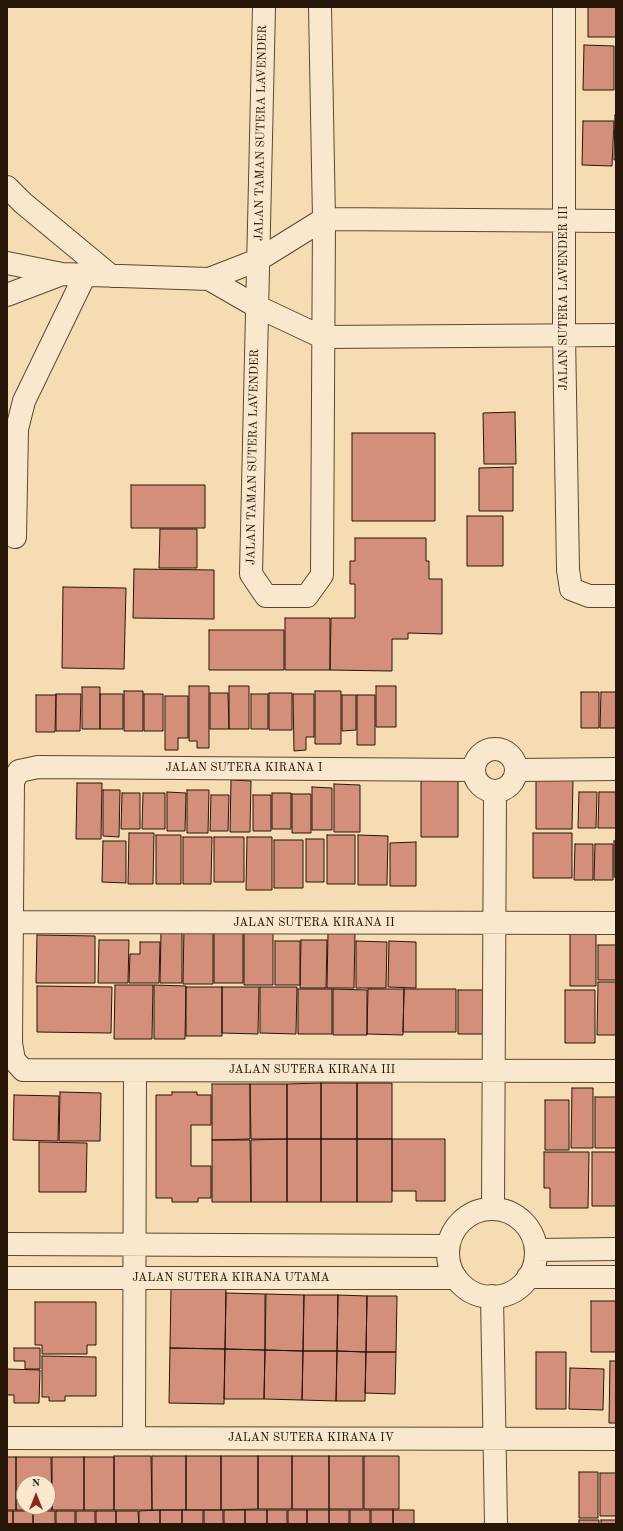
<!DOCTYPE html>
<style>
body{margin:0}
#map{position:relative;width:623px;height:1531px;overflow:hidden;background:#f6dcb2;font-family:"Old Standard TT",serif}
canvas{display:block}
.frame{position:absolute;inset:0;border:8px solid #271608;pointer-events:none}
.north{position:absolute;left:16px;top:1475px;width:40px;height:40px;box-sizing:border-box;background:#f9e8cd;border:1px solid #a5947e;border-radius:50%;rotate:0deg;font-size:11px;font-weight:700;line-height:16px;text-align:center;color:#271608}
.north::after{content:'';display:block;margin:auto;width:14px;height:18px;background:#8f2418;clip-path:polygon(50% 0,100% 100%,50% 72%,0 100%)}
</style>
<div id="map">
<canvas width="623" height="1531"></canvas>
<div class="frame"></div>
<div class="north">N</div>
</div>
<script>
const c = document.querySelector('canvas').getContext('2d');
c.lineJoin = 'round';
function paint(path, color) { c.fillStyle = color; c.fill(path, 'evenodd'); }
const shape = rows => new Path2D(rows.map(r => 'M' + r).join(''));
function strokePath(path, color, width, dash) { c.strokeStyle = color; c.lineWidth = width; c.lineCap = dash ? 'butt' : 'round'; c.setLineDash(dash || []); c.stroke(path); }
function drawText(font, color, halo, rows, align = 'center') {
  c.font = font + ' "Old Standard TT",serif'; c.lineWidth = 4; c.setLineDash([]); c.textBaseline = 'middle'; c.strokeStyle = halo; c.fillStyle = color; for (const [text, x, y, turn = 0] of rows) {
    c.save(); c.translate(x, y); c.rotate((+turn || 0) * Math.PI / 180); c.textAlign = isNaN(turn) ? turn : align; if (halo) c.strokeText(text, 0, 0); c.fillText(text, 0, 0); c.restore();
  }
}
const building = shape([
 [588,7,616,7,616,37,588,37,588,7],
 [584,45,614,46,614,90,583,90,584,45],
 [615,115,616,115,616,160,614,160,615,115],
 [583,121,614,121,612,166,582,165,583,121],
 [515,412,516,464,484,464,483,413,515,412],
 [352,433,435,433,435,521,352,521,352,433],
 [513,467,513,511,479,511,479,468,513,467],
 [131,485,205,485,205,528,131,528,131,485],
 [467,516,503,516,503,566,467,566,467,516],
 [160,529,197,529,197,568,159,568,160,529],
 [355,538,426,538,426,561,429,561,429,579,442,579,442,634,408,633,408,639,392,639,392,671,330,670,331,618,355,618,355,584,350,584,350,561,355,561,355,538],
 [134,569,214,570,214,619,133,618,134,569],
 [63,587,126,588,124,669,62,668,63,587],
 [285,618,330,618,330,670,285,670,285,618],
 [209,630,284,630,284,670,209,670,209,630],
 [189,686,209,686,209,748,197,748,197,741,189,741,189,686],
 [229,686,249,686,249,729,229,729,229,686],
 [376,686,396,686,396,727,376,727,376,686],
 [82,687,100,687,100,729,82,729,82,687],
 [124,691,143,691,143,731,124,731,124,691],
 [315,691,341,691,341,744,315,744,315,691],
 [581,692,599,692,599,728,581,728,581,692],
 [601,692,616,692,616,728,600,728,601,692],
 [210,693,228,693,229,729,210,729,210,693],
 [269,693,292,693,292,730,269,730,269,693],
 [56,694,81,694,80,731,56,731,56,694],
 [100,694,123,694,123,729,100,729,100,694],
 [144,694,163,694,163,731,144,731,144,694],
 [251,694,268,694,268,729,251,729,251,694],
 [293,694,314,694,314,737,306,737,306,750,294,751,293,694],
 [36,695,56,695,55,732,36,732,36,695],
 [342,695,356,695,356,730,342,731,342,695],
 [357,695,375,695,375,745,357,745,357,695],
 [165,696,188,696,188,738,178,738,178,750,165,750,165,696],
 [421,773,458,773,458,837,421,837,421,773],
 [231,780,251,781,250,832,230,832,231,780],
 [536,780,573,780,572,829,536,829,536,780],
 [77,783,102,783,101,839,76,839,77,783],
 [334,784,360,785,360,832,334,832,334,784],
 [312,787,332,788,332,830,312,830,312,787],
 [103,790,120,790,119,837,103,836,103,790],
 [187,790,209,790,208,833,187,833,187,790],
 [167,792,186,793,185,831,167,831,167,792],
 [579,792,597,792,596,828,578,828,579,792],
 [599,792,616,792,616,828,598,828,599,792],
 [122,793,140,793,140,829,121,829,122,793],
 [143,793,165,793,165,829,142,829,143,793],
 [272,793,291,793,291,829,272,829,272,793],
 [292,794,311,794,311,833,292,833,292,794],
 [211,795,229,795,228,831,210,831,211,795],
 [253,795,271,795,271,831,253,831,253,795],
 [129,833,154,833,153,884,128,884,129,833],
 [533,833,572,833,572,878,533,878,533,833],
 [156,835,181,835,181,884,156,884,156,835],
 [327,835,355,835,355,884,327,884,327,835],
 [358,835,388,836,387,885,358,885,358,835],
 [183,837,212,837,211,884,183,884,183,837],
 [214,837,244,837,244,882,214,882,214,837],
 [247,837,272,837,272,890,246,890,247,837],
 [306,839,324,839,324,882,306,882,306,839],
 [274,840,303,840,303,888,274,888,274,840],
 [103,841,126,841,126,883,102,882,103,841],
 [614,841,616,841,616,877,614,877,614,841],
 [416,842,416,886,390,886,390,843,416,842],
 [575,844,593,844,593,880,574,880,575,844],
 [595,844,613,844,613,880,594,880,595,844],
 [184,927,213,927,213,984,183,984,184,927],
 [244,930,273,930,273,985,244,985,244,930],
 [161,932,182,932,182,983,160,983,161,932],
 [328,932,355,932,354,988,327,988,328,932],
 [570,932,596,932,596,986,570,986,570,932],
 [214,933,243,933,243,983,214,983,214,933],
 [37,935,95,936,95,983,36,983,37,935],
 [99,940,129,940,128,983,98,983,99,940],
 [301,940,327,940,326,988,300,988,301,940],
 [275,941,300,941,300,985,275,985,275,941],
 [356,941,387,942,386,988,356,988,356,941],
 [389,941,416,942,416,988,388,987,389,941],
 [140,942,160,942,159,983,129,983,130,954,140,954,140,942],
 [598,945,616,945,616,980,598,980,598,945],
 [598,982,616,982,616,1035,597,1035,598,982],
 [115,985,153,985,152,1039,114,1039,115,985],
 [154,985,186,986,185,1039,154,1039,154,985],
 [37,986,112,987,111,1033,37,1032,37,986],
 [186,987,222,987,222,1036,186,1036,186,987],
 [222,987,259,987,258,1034,222,1033,222,987],
 [260,987,297,987,296,1034,260,1033,260,987],
 [298,989,332,989,332,1034,298,1034,298,989],
 [333,989,367,990,367,1035,333,1035,333,989],
 [368,989,404,989,403,1035,367,1034,368,989],
 [404,989,456,989,456,1032,403,1032,404,989],
 [458,990,484,990,485,1034,458,1034,458,990],
 [565,990,595,990,595,1043,565,1043,565,990],
 [321,1083,357,1083,357,1139,321,1139,321,1083],
 [321,1083,321,1139,287,1139,287,1084,321,1083],
 [357,1083,392,1083,392,1139,357,1139,357,1083],
 [212,1084,250,1084,250,1139,212,1140,212,1084],
 [250,1084,287,1084,287,1139,251,1139,250,1084],
 [572,1088,593,1088,593,1148,571,1148,572,1088],
 [60,1092,101,1093,100,1141,59,1141,60,1092],
 [172,1092,197,1092,197,1095,211,1095,211,1125,191,1125,191,1166,211,1166,211,1198,198,1198,198,1202,172,1202,172,1198,156,1198,156,1095,172,1095,172,1092],
 [14,1095,59,1096,58,1141,13,1140,14,1095],
 [595,1097,616,1097,616,1148,595,1148,595,1097],
 [545,1100,569,1100,569,1150,545,1150,545,1100],
 [287,1139,321,1139,321,1202,287,1202,287,1139],
 [287,1139,287,1202,251,1202,251,1140,287,1139],
 [321,1139,357,1139,357,1202,321,1202,321,1139],
 [357,1139,392,1139,392,1202,357,1202,357,1139],
 [392,1139,445,1139,445,1201,416,1201,416,1191,392,1191,392,1139],
 [212,1140,250,1140,251,1202,212,1202,212,1140],
 [39,1142,87,1143,86,1192,39,1192,39,1142],
 [544,1152,589,1152,588,1208,550,1208,550,1188,544,1188,544,1152],
 [592,1152,616,1152,616,1206,592,1206,592,1152],
 [171,1288,226,1289,225,1349,170,1348,171,1288],
 [226,1293,265,1294,265,1350,225,1349,226,1293],
 [266,1294,304,1295,303,1351,265,1350,266,1294],
 [304,1295,338,1295,337,1351,303,1351,304,1295],
 [338,1295,367,1296,366,1352,337,1351,338,1295],
 [367,1296,397,1296,396,1352,366,1352,367,1296],
 [591,1301,616,1301,616,1352,591,1352,591,1301],
 [35,1302,96,1302,96,1345,87,1345,87,1354,42,1354,42,1345,35,1345,35,1302],
 [14,1348,40,1348,40,1369,25,1369,25,1361,14,1361,14,1348],
 [170,1348,225,1349,224,1404,169,1403,170,1348],
 [225,1349,265,1350,264,1399,224,1399,225,1349],
 [265,1350,303,1351,302,1400,264,1399,265,1350],
 [303,1351,337,1351,336,1401,302,1400,303,1351],
 [337,1351,366,1352,365,1401,336,1401,337,1351],
 [366,1352,396,1352,395,1394,365,1393,366,1352],
 [536,1352,566,1352,566,1409,536,1409,536,1352],
 [42,1356,96,1357,96,1396,65,1396,65,1401,49,1401,49,1397,42,1397,42,1356],
 [610,1361,616,1361,616,1423,609,1423,610,1361],
 [570,1368,604,1369,603,1410,569,1409,570,1368],
 [7,1369,40,1370,39,1403,14,1403,14,1395,7,1395,7,1369],
 [114,1456,151,1456,152,1510,114,1510,114,1456],
 [152,1456,186,1456,186,1510,152,1510,152,1456],
 [186,1456,221,1456,221,1510,186,1510,186,1456],
 [221,1456,258,1456,258,1509,221,1510,221,1456],
 [258,1456,292,1456,292,1509,258,1509,258,1456],
 [292,1456,329,1456,329,1509,292,1509,292,1456],
 [329,1456,363,1456,363,1509,329,1509,329,1456],
 [364,1456,399,1456,399,1509,364,1509,364,1456],
 [7,1457,16,1457,16,1510,7,1510,7,1457],
 [16,1457,51,1457,52,1510,16,1510,16,1457],
 [24,1483,48,1483,48,1507,24,1507,24,1483],
 [52,1457,84,1457,84,1510,52,1510,52,1457],
 [84,1457,114,1457,114,1510,84,1510,84,1457],
 [579,1472,598,1472,598,1518,579,1518,579,1472],
 [600,1473,616,1473,616,1516,600,1516,600,1473],
 [160,1510,182,1510,182,1524,160,1524,160,1510],
 [160,1510,160,1524,139,1524,139,1511,160,1510],
 [182,1510,203,1510,203,1524,182,1524,182,1510],
 [204,1510,223,1510,223,1524,204,1524,204,1510],
 [224,1510,245,1510,245,1524,224,1524,224,1510],
 [245,1510,267,1510,267,1524,245,1524,245,1510],
 [267,1510,287,1510,287,1524,267,1524,267,1510],
 [288,1510,307,1510,307,1524,288,1524,288,1510],
 [307,1510,329,1510,329,1524,307,1524,307,1510],
 [329,1510,349,1510,349,1524,329,1524,329,1510],
 [350,1510,370,1510,370,1524,350,1524,350,1510],
 [371,1510,393,1510,393,1524,371,1524,371,1510],
 [393,1510,414,1510,414,1524,393,1524,393,1510],
 [7,1511,13,1511,13,1524,7,1524,7,1511],
 [13,1511,33,1511,33,1524,13,1524,13,1511],
 [33,1511,55,1511,55,1524,33,1524,33,1511],
 [56,1511,75,1511,75,1524,56,1524,56,1511],
 [76,1511,95,1511,95,1524,76,1524,76,1511],
 [96,1511,116,1511,116,1524,96,1524,96,1511],
 [116,1511,138,1511,139,1524,116,1524,116,1511],
 [579,1520,599,1520,599,1524,579,1524,579,1520],
 [601,1520,616,1520,616,1524,601,1524,601,1520]
]);
paint(building, '#d48f7b');
strokePath(building, '#271608', 1);
const minor = shape([
 [264,7,251,574,266,596,307,596,322,575,324,219,320,7],
 [564,7,564,335,568,570,571,589,589,596,616,596],
 [7,187,23,203,111,276],
 [324,219,616,221],
 [7,263,62,274,209,279,258,260,324,219],
 [209,279,256,306,322,337,616,335],
 [7,295,62,274],
 [15,537,17,429,24,401,85,275],
 '474 770a21 21 0 1 1 42 0a21 21 0 1 1-42 0Z',
 [474,770,38,767,19,771,13,781,11,1043,14,1060,23,1070,616,1071],
 [517,770,616,769],
 [13,922,616,923],
 [493,1209,495,791],
 '448 1253a44 44 0 1 1 88 0a44 44 0 1 1-88 0Z',
 [7,1244,448,1246],
 [536,1250,616,1249],
 [528,1277,616,1277],
 [7,1278,456,1278],
 [492,1296,496,1524],
 [134,1437,135,1071],
 [7,1438,616,1439]
]);
strokePath(minor, '#5b4832', 24);
strokePath(minor, '#f9e8cd', 22);
drawText('12px', '#271608', '#f9e8cd', [
 ["JALAN TAMAN SUTERA LAVENDER",261,133,-89],
 ["JALAN SUTERA LAVENDER III",564,298,-90],
 ["JALAN TAMAN SUTERA LAVENDER",253,457,-89],
 ["JALAN SUTERA KIRANA I",244,768],
 ["JALAN SUTERA KIRANA II",314,923],
 ["JALAN SUTERA KIRANA III",312,1070],
 ["JALAN SUTERA KIRANA UTAMA",231,1278],
 ["JALAN SUTERA KIRANA IV",311,1438]
]);
</script>
